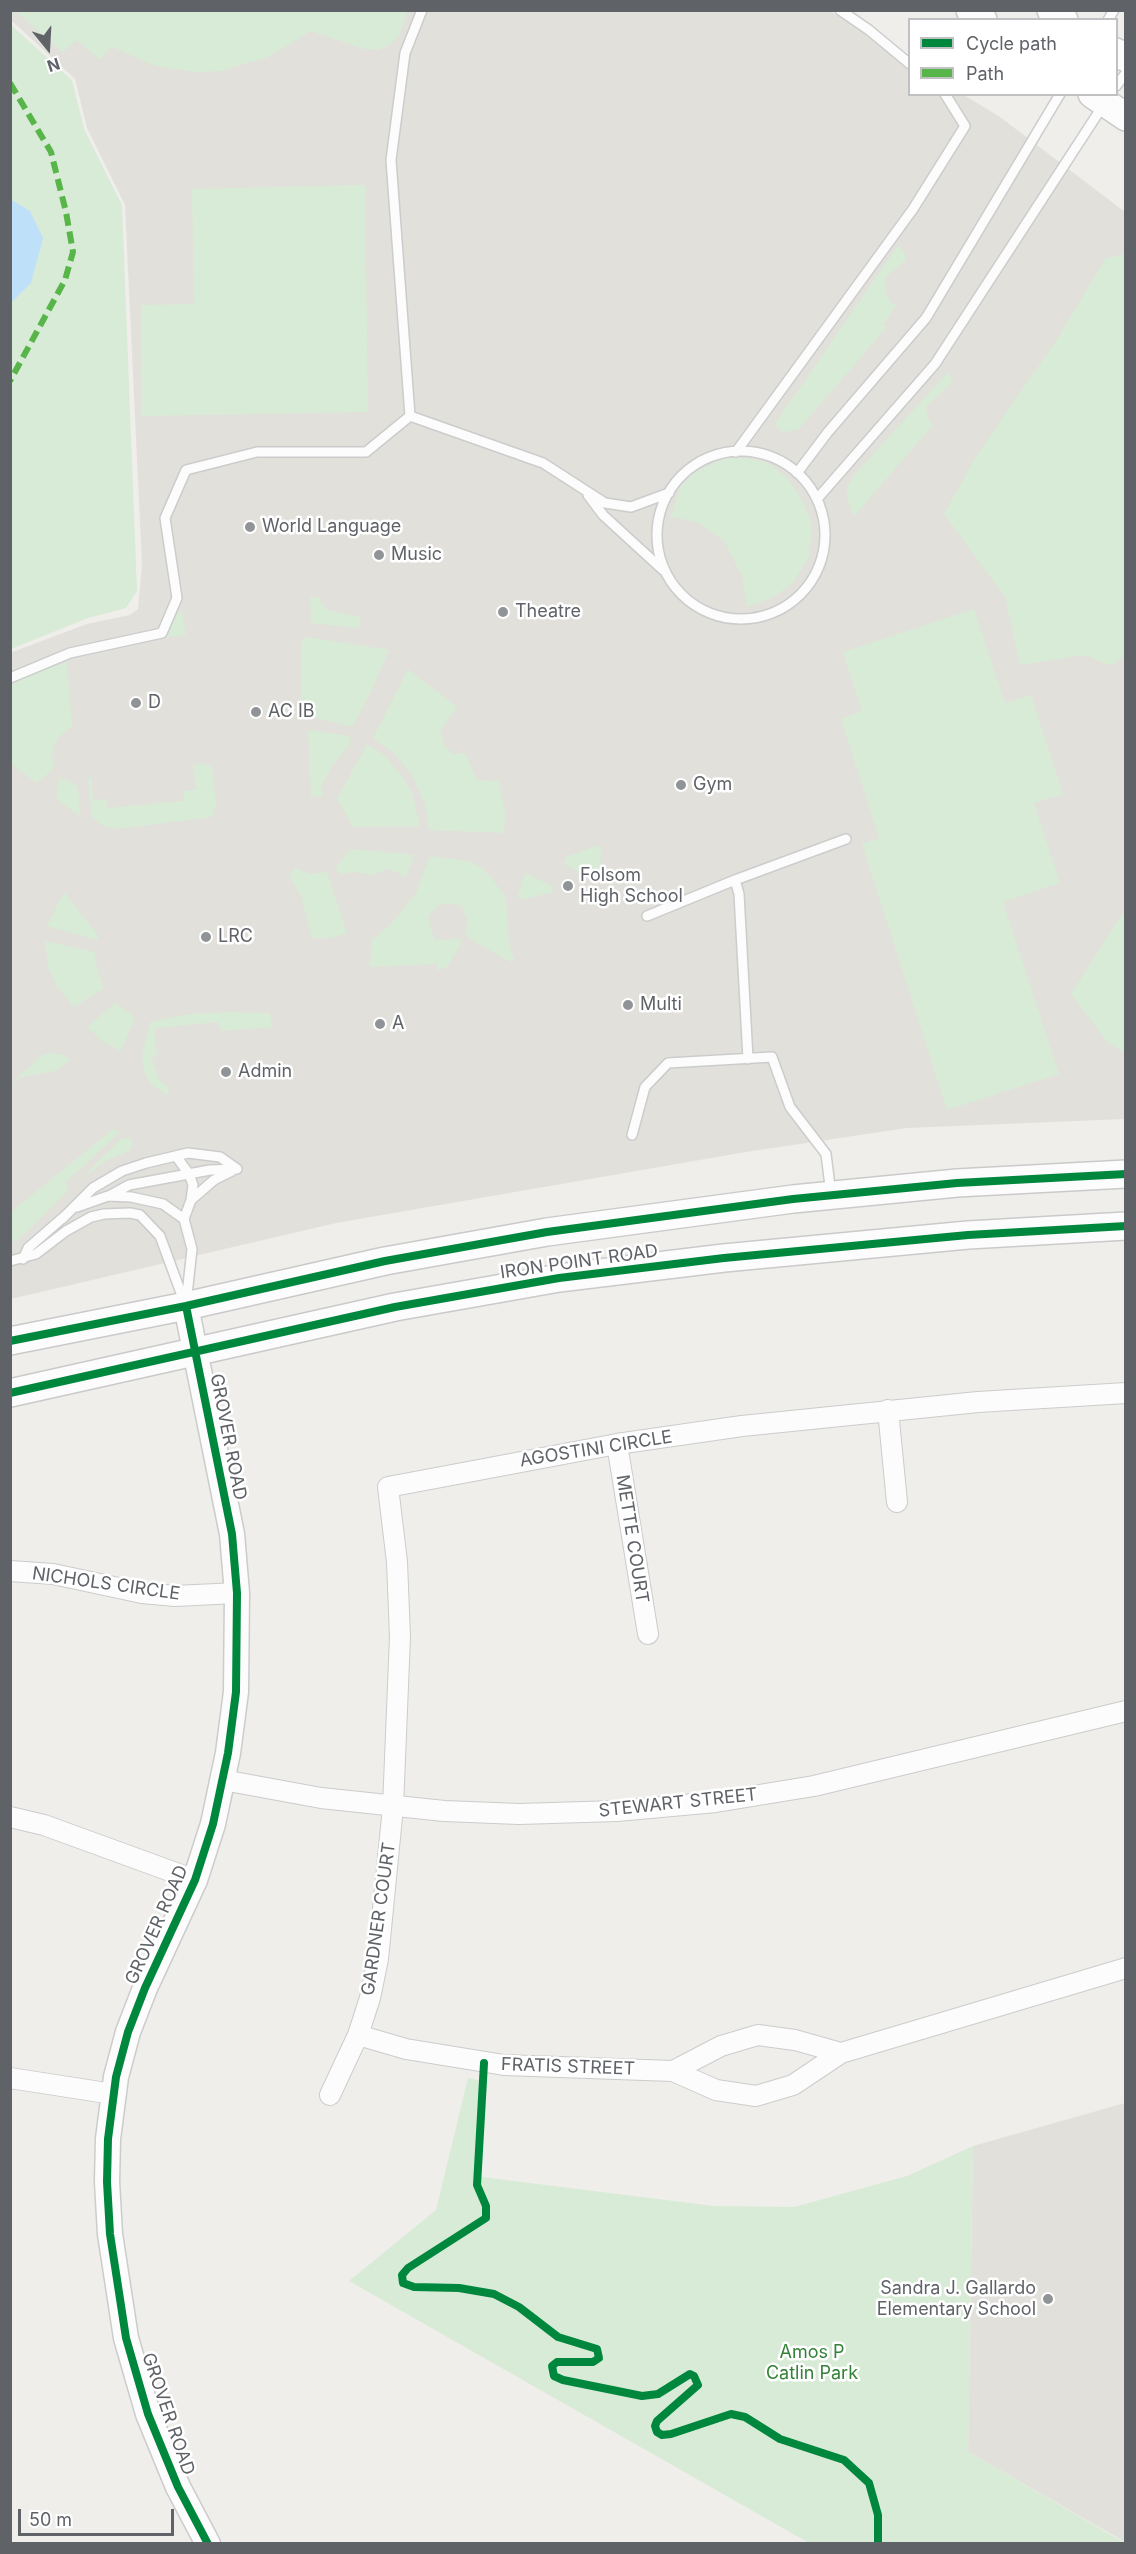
<!DOCTYPE html>
<style>
body{margin:0}
#map{position:relative;width:1136px;height:2554px;overflow:hidden;background:#efeeea;font-family:Inter,sans-serif}
canvas{display:block}
.frame{position:absolute;inset:0;border:12px solid #5f6368;pointer-events:none}
.legend{position:absolute;left:908px;top:18px;width:210px;height:78px;box-sizing:border-box;background:#fff;border:2px solid #bfc1c3;margin:0;padding:8px 10px;list-style:none;font-size:18px;color:#5f6368}
.legend li{display:flex;align-items:center;gap:12px;height:30px}
.legend b{width:30px;border:2px solid #bfc1c3}
.north{position:absolute;left:18px;top:18px;width:60px;height:60px;-webkit-text-stroke:4px #fff;paint-order:stroke;rotate:162deg;font-size:16px;font-weight:700;line-height:24px;text-align:center;color:#5f6368}
.north::after{content:'';display:block;margin:auto;width:21px;height:27px;background:#5f6368;clip-path:polygon(50% 0,100% 100%,50% 72%,0 100%)}
.scale{position:absolute;left:18px;top:2509px;width:156px;height:27px;box-sizing:border-box;border:3px solid #5f6368;border-top:0;padding-left:8px;font-size:18px;line-height:21px;white-space:nowrap;color:#5f6368;-webkit-text-stroke:4px #fff;paint-order:stroke}
</style>
<div id="map">
<canvas width="1136" height="2554"></canvas>
<div class="frame"></div>
<ul class="legend">
<li><b style="height:8px;background:#00873e"></b>Cycle path</li>
<li><b style="height:8px;background:#58b549"></b>Path</li>
</ul>
<div class="north">N</div>
<div class="scale">50 m</div>
</div>
<script>
const c = document.querySelector('canvas').getContext('2d');
c.lineJoin = 'round';
function paint(path, color) { c.fillStyle = color; c.fill(path, 'evenodd'); }
const shape = rows => new Path2D(rows.map(r => 'M' + r).join(''));
function strokePath(path, color, width, dash) { c.strokeStyle = color; c.lineWidth = width; c.lineCap = dash ? 'butt' : 'round'; c.setLineDash(dash || []); c.stroke(path); }
function drawText(font, color, halo, rows, align = 'center') {
  c.font = font + ' Inter,sans-serif'; c.lineWidth = 5; c.setLineDash([]); c.textBaseline = 'middle'; c.strokeStyle = halo; c.fillStyle = color; for (const [text, x, y, turn = 0] of rows) {
    c.save(); c.translate(x, y); c.rotate((+turn || 0) * Math.PI / 180); c.textAlign = isNaN(turn) ? turn : align; if (halo) c.strokeText(text, 0, 0); c.fillText(text, 0, 0); c.restore();
  }
}
paint(shape([
 [11,11,830,11,909,60,910,94,964,95,1000,117,1125,212,1125,1119,907,1128,746,1152,336,1223,11,1299,10,653,87,624,130,615,138,609,142,565,125,205,87,128,75,79,11,20],
 [1125,2103,1125,2542,968,2452,973,2146]
]), '#e2e0da');
paint(shape([
 [16,11,408,11,399,35,389,46,376,50,364,49,311,31,268,57,220,71,197,72,156,66,112,47,100,60,77,40,63,52],
 [10,24,72,80,84,129,122,205,137,591,126,608,88,618,11,649],
 [365,185,368,412,142,416,141,305,194,304,192,189],
 [898,245,904,252,906,260,886,277,886,291,891,303,896,305,883,325,887,327,798,430,783,432,775,424],
 [1125,254,1125,655,1113,664,1105,664,1086,655,1020,665,1005,597,944,514,975,458,1055,342,1106,258],
 [948,372,952,383,926,407,928,418,933,425,856,514,852,514,847,495,848,486,854,475],
 [727,458,746,458,768,463,785,476,800,496,812,524,809,557,793,583,772,598,747,607,743,579,725,542,701,524,676,517,670,519,680,487,696,471],
 [310,597,318,597,327,610,360,617,360,628,311,623],
 [181,609,186,635,161,638,166,634],
 [974,609,1005,703,1031,695,1063,794,1034,803,1060,883,1003,902,1059,1074,947,1110,862,844,879,838,841,719,862,711,843,652],
 [307,637,389,650,372,690,352,727,301,714,301,643],
 [67,662,72,726,59,737,54,747,52,757,55,767,37,783,11,764,10,686,37,671],
 [408,669,457,707,441,730,443,744,453,754,465,753,477,780,499,781,505,812,504,833,429,830,425,805,412,775,395,754,373,738],
 [308,730,349,736,351,743,331,767,321,788,323,796,311,797],
 [367,744,385,756,402,776,412,793,420,826,353,827,337,799],
 [203,764,211,766,213,773,216,805,212,817,117,829,103,826,92,817,88,780,91,776,93,800,106,799,107,808,184,801,184,791,196,790,193,765],
 [59,777,78,786,80,816,56,799],
 [599,845,602,849,598,879,595,880,564,864,566,857],
 [350,849,414,855,406,877,388,868,374,875,356,872,340,874,336,867],
 [430,856,467,861,481,867,491,877,506,898,509,943,514,960,511,962,473,941,464,932,468,923,462,906,450,903,439,905,428,916,434,939,450,940,459,938,462,942,446,968,437,970,437,964,370,967,372,940,392,923,416,893],
 [295,868,311,874,327,872,347,933,330,938,312,938,301,896,289,877],
 [525,873,552,886,553,892,520,900,518,896],
 [64,892,98,935,97,940,47,926],
 [1125,909,1125,1052,1109,1044,1071,994],
 [45,941,95,952,97,969,104,988,74,1007,57,986,48,967],
 [115,1003,135,1017,121,1051,102,1041,87,1027],
 [226,1012,270,1013,272,1027,221,1031,218,1022,157,1028,154,1031,157,1056,151,1058,159,1080,167,1086,169,1096,151,1084,144,1072,142,1055,150,1022,190,1014],
 [50,1053,65,1055,70,1060,55,1071,21,1077,11,1084,42,1055],
 [113,1129,119,1133,65,1183,69,1190,18,1240,11,1242,11,1212],
 [127,1137,132,1138,131,1150,108,1160,79,1180,122,1138,125,1139],
 [468,2078,487,2082,481,2177,714,2206,794,2207,907,2176,973,2146,968,2452,1125,2543,809,2543,349,2281,436,2210]
]), '#d8ebd6');
paint(shape([
 [10,199,30,211,43,238,31,283,11,303]
]), '#bfe0f9');
const service = shape([
 [422,10,405,53,391,160,410,416,543,463,605,503,631,507,669,493],
 [840,10,869,30,910,64],
 [1108,20,1114,10],
 [1116,86,1126,73],
 '657 535a84 84 0 1 1 168 0a84 84 0 1 1-168 0Z',
 [736,452,913,209,965,126,945,94],
 [797,473,828,432,926,318,1060,94],
 [588,495,603,515,663,570],
 [817,499,935,364,1104,104],
 [10,678,70,653,162,633,177,598,165,518,186,470,257,452,366,452,410,416],
 [735,880,739,894,748,1059],
 [647,916,735,880,846,839],
 [632,1135,645,1087,668,1063,772,1057,790,1107,826,1154,831,1194],
 [176,1156,189,1174,193,1185,191,1200,184,1219,192,1249,186,1304],
 [109,1196,129,1185,210,1170,237,1169],
 [191,1200,214,1180,232,1171],
 [77,1207,108,1196,131,1197,163,1204,184,1219],
 [62,1219,93,1188,122,1171,146,1163,188,1153,220,1157,237,1169],
 [23,1259,28,1248,66,1215],
 [10,1261,36,1254,66,1231,91,1217,104,1214,130,1213,140,1215,160,1236,185,1304]
]);
const minor = shape([
 [888,1410,897,1502],
 [617,1444,648,1634],
 [10,1571,53,1574,142,1593,175,1596,237,1593],
 [223,1780,321,1798,444,1811,519,1814,617,1811,716,1802,814,1786,1126,1711],
 [10,1817,44,1825,195,1880],
 [358,2035,406,2049,504,2065,673,2071,716,2090,756,2096,793,2085,841,2053,1126,1968],
 [673,2071,721,2046,758,2035,795,2040,841,2053],
 [10,2078,113,2094],
 [330,2095,358,2035,370,1998,378,1959,393,1807,400,1637,397,1562,388,1487,617,1444,742,1426,978,1402,1126,1393]
]);
const tertiary = shape([
 [186,1306,232,1534,237,1593,236,1692,228,1753,213,1824,195,1880,145,1988,128,2032,116,2077,108,2139,107,2182,110,2234,126,2338,148,2414,178,2487,208,2544]
]);
const secondary = shape([
 [970,10,983,20],
 [1051,10,1064,20],
 [1116,52,1126,58],
 [1092,94,1126,117],
 [10,1341,186,1306,385,1261,547,1232,793,1199,957,1183,1126,1174],
 [10,1393,395,1307,559,1278,724,1258,968,1235,1126,1226]
]);
strokePath(service, '#cbcccc', 12);
strokePath(minor, '#cbcccc', 22);
strokePath(tertiary, '#cbcccc', 27);
strokePath(secondary, '#cacacb', 30);
strokePath(service, '#fdfcfc', 9);
strokePath(minor, '#fdfcfc', 20);
strokePath(tertiary, '#fdfcfc', 24);
strokePath(secondary, '#fdfcfc', 27);
strokePath(shape([
 [10,83,51,152,66,212,73,252,65,280,10,381]
]), '#58b549', 6, [12, 6]);
strokePath(shape([
 [186,1306,232,1534,237,1593,236,1692,228,1753,213,1824,195,1880,145,1988,128,2032,116,2077,108,2139,107,2182,110,2234,126,2338,148,2414,178,2487,208,2544],
 [10,1341,186,1306,385,1261,547,1232,793,1199,957,1183,1126,1174],
 [10,1393,395,1307,559,1278,724,1258,968,1235,1126,1226],
 [484,2063,477,2185,486,2206,486,2218,408,2268,402,2275,403,2283,414,2287,459,2288,494,2294,519,2307,558,2337,597,2349,599,2358,593,2362,557,2362,552,2366,554,2376,563,2380,642,2396,658,2394,690,2374,694,2376,698,2385,657,2421,655,2426,657,2432,662,2435,671,2434,731,2414,745,2417,780,2439,844,2460,869,2483,878,2515,878,2544]
]), '#00873e', 8);
for (const [x, y, r, color] of [
 [250,527,6,"#919496"],
 [379,555,6,"#919496"],
 [503,612,6,"#919496"],
 [136,703,6,"#919496"],
 [256,712,6,"#919496"],
 [681,785,6,"#919496"],
 [568,886,6,"#919496"],
 [206,937,6,"#919496"],
 [628,1005,6,"#919496"],
 [380,1024,6,"#919496"],
 [226,1072,6,"#919496"],
 [1048,2299,6,"#919496"]
]) { const dot = new Path2D(); dot.arc(x, y, r, 0, 2 * Math.PI); c.fillStyle = color; c.fill(dot); strokePath(dot, '#fff', 2); }
drawText('18px', '#5f6368', '#fff', [
 ["World Language",262,527],
 ["Music",391,555],
 ["Theatre",515,612],
 ["D",148,703],
 ["AC IB",268,712],
 ["Gym",693,785],
 ["Folsom",580,876],
 ["High School",580,897],
 ["LRC",218,937],
 ["Multi",640,1005],
 ["A",392,1024],
 ["Admin",238,1072],
 ["Sandra J. Gallardo",1036,2289,"right"],
 ["Elementary School",1036,2310,"right"]
], 'left');
drawText('18px', '#5f6368', '#fff', [
 ["IRON POINT ROAD",579,1262,-8],
 ["GROVER ROAD",228,1437,79],
 ["AGOSTINI CIRCLE",596,1449,-9],
 ["METTE COURT",632,1539,81],
 ["NICHOLS CIRCLE",106,1584,8],
 ["STEWART STREET",678,1803,-6],
 ["GARDNER COURT",379,1919,-82],
 ["GROVER ROAD",157,1925,-66],
 ["FRATIS STREET",568,2067,2],
 ["GROVER ROAD",168,2414,71]
]);
drawText('18px', '#348238', '#fff', [
 ["Amos P",812,2353],
 ["Catlin Park",812,2374]
]);
</script>
